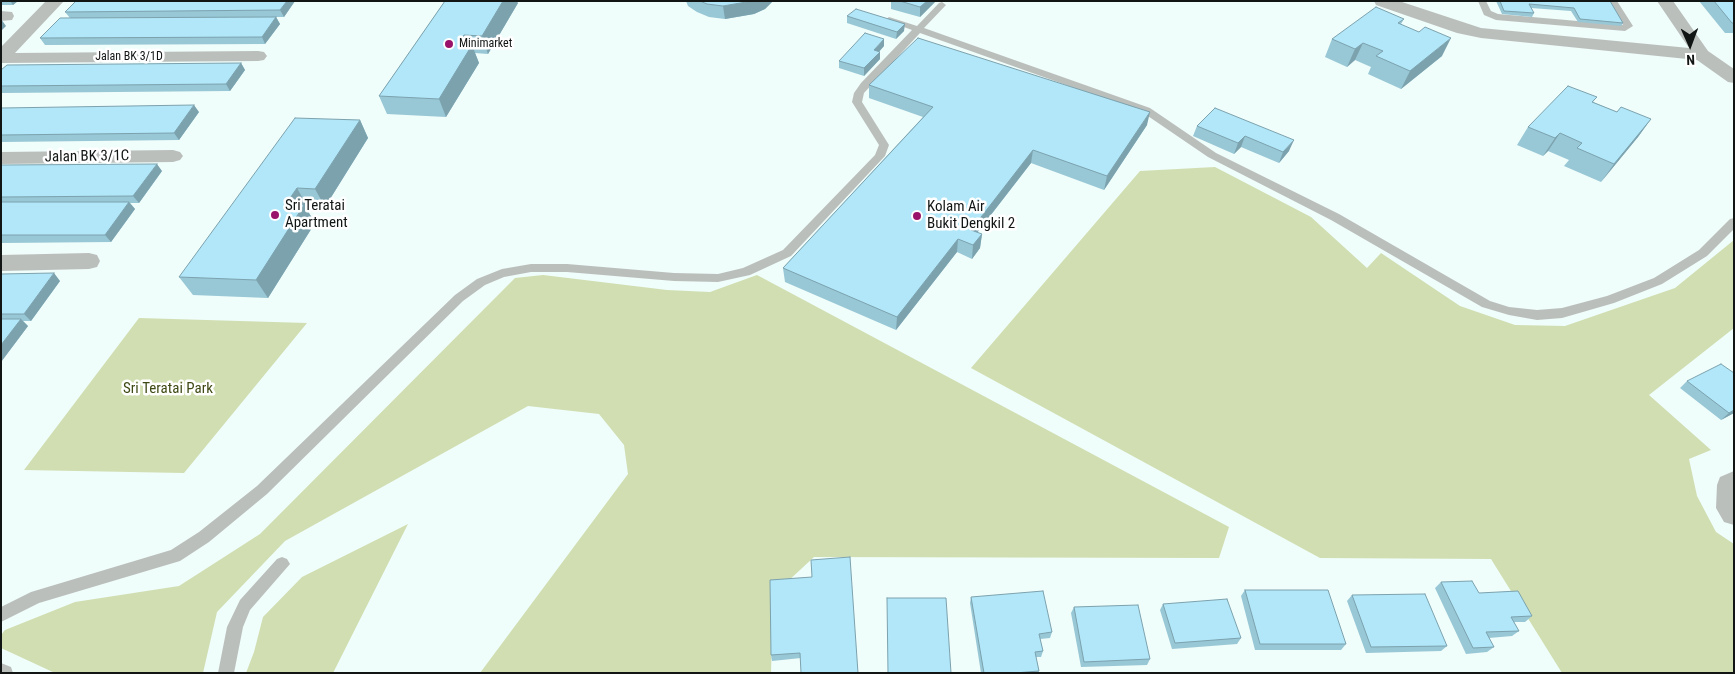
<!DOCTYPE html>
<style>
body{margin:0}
#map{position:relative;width:1735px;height:674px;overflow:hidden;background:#effdfb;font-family:"Roboto Condensed",sans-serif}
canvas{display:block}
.frame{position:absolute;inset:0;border:2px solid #111514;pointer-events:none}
.north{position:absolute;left:1665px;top:20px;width:50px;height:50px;-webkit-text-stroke:4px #fff;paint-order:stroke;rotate:178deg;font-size:14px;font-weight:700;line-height:20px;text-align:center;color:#111514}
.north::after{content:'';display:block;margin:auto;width:18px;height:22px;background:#111514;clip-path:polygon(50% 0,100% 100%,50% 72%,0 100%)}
</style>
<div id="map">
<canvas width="1735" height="674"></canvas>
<div class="frame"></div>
<div class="north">N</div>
</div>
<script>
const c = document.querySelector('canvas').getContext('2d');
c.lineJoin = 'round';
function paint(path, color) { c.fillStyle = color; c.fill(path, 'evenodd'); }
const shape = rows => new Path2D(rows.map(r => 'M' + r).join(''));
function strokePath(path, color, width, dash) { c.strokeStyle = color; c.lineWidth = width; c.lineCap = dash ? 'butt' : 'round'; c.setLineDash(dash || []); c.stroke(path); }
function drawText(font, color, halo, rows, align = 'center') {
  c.font = font + ' "Roboto Condensed",sans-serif'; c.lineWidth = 5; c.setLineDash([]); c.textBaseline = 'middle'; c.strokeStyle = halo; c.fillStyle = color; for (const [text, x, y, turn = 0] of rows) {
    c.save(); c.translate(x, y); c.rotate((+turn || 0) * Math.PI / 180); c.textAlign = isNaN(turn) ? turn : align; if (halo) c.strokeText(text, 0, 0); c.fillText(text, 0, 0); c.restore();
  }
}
paint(shape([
 [1215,167,1311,217,1367,268,1381,253,1460,306,1515,325,1565,326,1675,288,1734,240,1734,328,1649,395,1711,450,1689,459,1697,496,1716,532,1734,544,1734,673,1562,673,1491,559,1320,558,971,368,1140,171],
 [543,275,667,290,710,292,757,275,1229,527,1219,558,814,557,773,595,771,673,480,673,628,474,624,445,599,414,528,406,285,541,217,612,203,673,55,673,1,648,1,635,5,630,75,602,179,586,260,534,515,278],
 [139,318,307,323,184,473,24,470],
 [408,524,333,673,246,673,254,652,263,617,302,577]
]), '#d1deb1');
paint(shape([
 [1478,1,1486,1,1491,11,1498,14,1623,25,1608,1,1617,1,1633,26,1625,31,1496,20,1484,15,1478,1],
 [942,2,946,5,924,28,1150,108,1216,153,1339,214,1490,301,1509,307,1537,310,1562,308,1607,296,1654,278,1699,250,1730,219,1734,218,1734,229,1707,256,1662,284,1614,303,1562,318,1537,320,1509,315,1482,307,1331,220,1208,157,1142,112,920,33,864,93,862,102,889,145,885,156,791,256,750,275,718,282,674,281,567,272,531,272,504,277,485,285,463,301,267,494,209,542,180,561,39,603,1,622,1,607,31,592,171,550,199,532,257,486,455,295,477,279,502,269,531,264,567,264,674,273,718,274,743,268,783,250,875,155,879,145,852,102,854,93,861,83,912,30,885,20,889,17,917,26,939,3,942,2],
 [282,557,287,559,290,564,250,610,243,627,234,673,218,673,227,627,240,600,277,559,282,557],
 [1,663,11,667,13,673,1,673,1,663]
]), '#bbbfbc');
paint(shape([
 [46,1,64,1,15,53,258,51,264,52,267,56,264,60,258,61,1,63,1,47,46,1],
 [1374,1,1399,1,1481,28,1689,48,1657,1,1673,1,1708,51,1734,69,1734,83,1728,82,1697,60,1481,38,1457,33,1376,5,1374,1],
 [1,11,12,12,14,16,12,20,1,21,1,11],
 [173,150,180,152,183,156,180,160,173,162,1,164,1,152,173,150],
 [89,253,97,255,100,261,97,267,89,269,1,271,1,255,89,253],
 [1734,471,1734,525,1724,522,1716,508,1717,485,1720,477,1734,471]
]), '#bbbfbc');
paint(shape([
 [1,1,18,1,13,5,1,5],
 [76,1,295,1,284,17,276,17,280,24,265,44,45,45,40,38,70,18,65,12],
 [445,1,518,3,488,54,475,53,479,63,446,117,387,114,379,96],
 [686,1,773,1,765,9,754,14,725,19,709,17,697,12,688,6],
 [891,1,936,1,920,17,891,9],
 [1496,1,1610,1,1623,23,1621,26,1578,22,1571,11,1531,8,1534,13,1532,17,1502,14],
 [1699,1,1734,1,1734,33,1725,33],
 [847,16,904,31,896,39,847,23],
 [1404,19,1401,24,1442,56,1401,89,1368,74,1371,67,1355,60,1347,67,1325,57,1332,39],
 [884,46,879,52,880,59,864,76,839,68,839,61],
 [241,63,245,70,230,91,1,93,1,70],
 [869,85,1147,125,1104,190,1031,163,977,233,982,234,980,248,972,259,957,252,896,330,785,282,783,268,923,117,869,98],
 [1597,97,1593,102,1617,112,1651,119,1638,137,1601,182,1564,166,1569,160,1548,151,1543,156,1517,145,1528,127],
 [1,108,199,112,179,140,1,142],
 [1215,108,1289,151,1279,163,1241,147,1234,154,1193,136,1197,126],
 [360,120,368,138,325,207,307,206,306,208,315,223,268,298,193,295,179,277],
 [1,165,162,171,139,203,130,203,135,209,111,242,1,243],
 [1,274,60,281,31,321,23,321,28,326,1,362],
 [1687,381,1734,413,1721,420,1680,388],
 [850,557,801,658,772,661,771,655],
 [1441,582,1479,593,1532,616,1525,622,1514,622,1519,631,1512,636,1489,638,1494,647,1487,652,1466,654,1435,588],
 [1245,590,1346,644,1341,650,1255,650,1241,596],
 [1352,595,1447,646,1441,651,1366,653,1347,601],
 [971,597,1052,632,1050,638,1040,639,1043,651,1041,657,1036,657,1039,671,1038,673,981,673,970,603],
 [1163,604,1241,638,1237,644,1172,649,1160,610],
 [1074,607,1150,659,1147,665,1081,667,1071,613]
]), '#98c7d5');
paint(shape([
 [10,1,18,1,13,5],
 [287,1,295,1,284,17,280,10],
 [503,1,517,1,518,3,488,54,482,36],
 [752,1,773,1,765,9,754,14,725,19,723,6],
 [927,1,936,1,920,17,920,7],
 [276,17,280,24,265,44,262,37],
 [1,19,6,26,1,31],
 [905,24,904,31,896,39,897,32],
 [464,35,469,51,472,45,479,63,446,117,439,99,458,44],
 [1451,38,1442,56,1401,89,1410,71],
 [884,39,884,46,874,57,874,50],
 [1363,43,1355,60,1347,67,1355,49],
 [880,52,880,59,864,76,864,68],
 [241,63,245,70,230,91,226,84],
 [194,105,199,112,179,140,174,133],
 [1150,112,1147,125,1104,190,1107,176],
 [1651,119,1638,137,1601,182,1614,164],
 [360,120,368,138,325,207,315,189],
 [1560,133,1548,151,1543,156,1555,138],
 [1245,136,1241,147,1234,154,1238,143],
 [1294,140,1289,151,1279,163,1283,152],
 [1033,150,1031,163,969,243,971,230],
 [157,164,162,171,139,203,133,196],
 [297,188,307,206,306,208,315,223,268,298,256,280,286,204],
 [129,202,135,209,111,242,105,235],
 [982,234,980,248,972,259,973,245],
 [958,239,957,252,896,330,897,317],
 [54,273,60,281,31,321,24,314],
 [21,319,28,326,1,362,1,345],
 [1734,410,1734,413,1721,420,1729,413]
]), '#7ca2ae');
const building = shape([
 [76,1,287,1,280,10,65,12,76,1],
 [445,1,503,1,482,36,464,35,458,44,472,45,439,99,379,96,445,1],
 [700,1,752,1,723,6,707,4,700,1],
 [900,1,927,1,920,7,900,1],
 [1500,1,1610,1,1623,23,1580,19,1574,8,1529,4,1534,13,1504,11,1500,1],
 [1714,1,1734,1,1734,23,1732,23,1714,1],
 [1376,7,1404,19,1398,23,1419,32,1425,27,1451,38,1410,71,1376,56,1383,51,1363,43,1355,49,1332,39,1376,7],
 [856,9,905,24,897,32,847,16,856,9],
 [276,17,262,37,40,38,60,18,276,17],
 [865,33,884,39,874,50,880,52,864,68,839,61,865,33],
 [918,38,1150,112,1107,176,1033,150,971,230,982,234,973,245,958,239,897,317,783,268,933,107,869,85,918,38],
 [241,63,226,84,1,86,1,70,7,65,241,63],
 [1568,86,1597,97,1592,102,1617,112,1621,107,1651,119,1614,164,1577,148,1582,143,1560,133,1555,138,1528,127,1568,86],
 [194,105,174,133,1,135,1,108,194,105],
 [1215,108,1294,140,1283,152,1245,136,1238,143,1197,126,1215,108],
 [295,118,360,120,315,189,297,188,286,204,304,205,256,280,179,277,295,118],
 [157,164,133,196,1,197,1,165,157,164],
 [1,202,129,202,105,235,1,235,1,202],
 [54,273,24,314,1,314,1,274,54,273],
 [1,319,21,319,1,345,1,319],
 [1721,364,1734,373,1734,410,1729,413,1687,381,1721,364],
 [850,557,858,673,801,673,800,653,771,655,770,580,812,577,811,560,850,557],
 [1472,581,1479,593,1518,591,1532,616,1511,617,1519,631,1486,632,1494,647,1473,648,1441,582,1472,581],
 [1245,590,1328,590,1346,644,1260,644,1245,590],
 [1043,591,1052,632,1039,634,1043,651,1035,652,1039,671,1015,673,984,673,971,597,1043,591],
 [1425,594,1447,646,1371,647,1352,595,1425,594],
 [887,598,946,598,951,673,888,673,887,598],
 [1227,599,1241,638,1175,643,1163,604,1227,599],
 [1138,605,1150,659,1084,662,1074,607,1138,605]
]);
paint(building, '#b1e7f8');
strokePath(building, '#7ca2ae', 1);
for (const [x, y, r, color] of [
 [449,44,5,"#981369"],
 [275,215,5,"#981369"],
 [917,216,5,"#981369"]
]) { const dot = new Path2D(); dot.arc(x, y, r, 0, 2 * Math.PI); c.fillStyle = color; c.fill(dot); strokePath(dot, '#fff', 2); }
drawText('12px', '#111514', '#fff', [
 ["Minimarket",459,44]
], 'left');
drawText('12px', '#111514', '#fff', [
 ["Jalan BK 3/1D",129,57]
]);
drawText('15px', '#111514', '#fff', [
 ["Jalan BK 3/1C",87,157,-1]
]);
drawText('15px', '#111514', '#fff', [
 ["Sri Teratai",285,206],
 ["Apartment",285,223],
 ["Kolam Air",927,207],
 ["Bukit Dengkil 2",927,224]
], 'left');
drawText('15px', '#3e4a14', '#fff', [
 ["Sri Teratai Park",168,389]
]);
</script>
